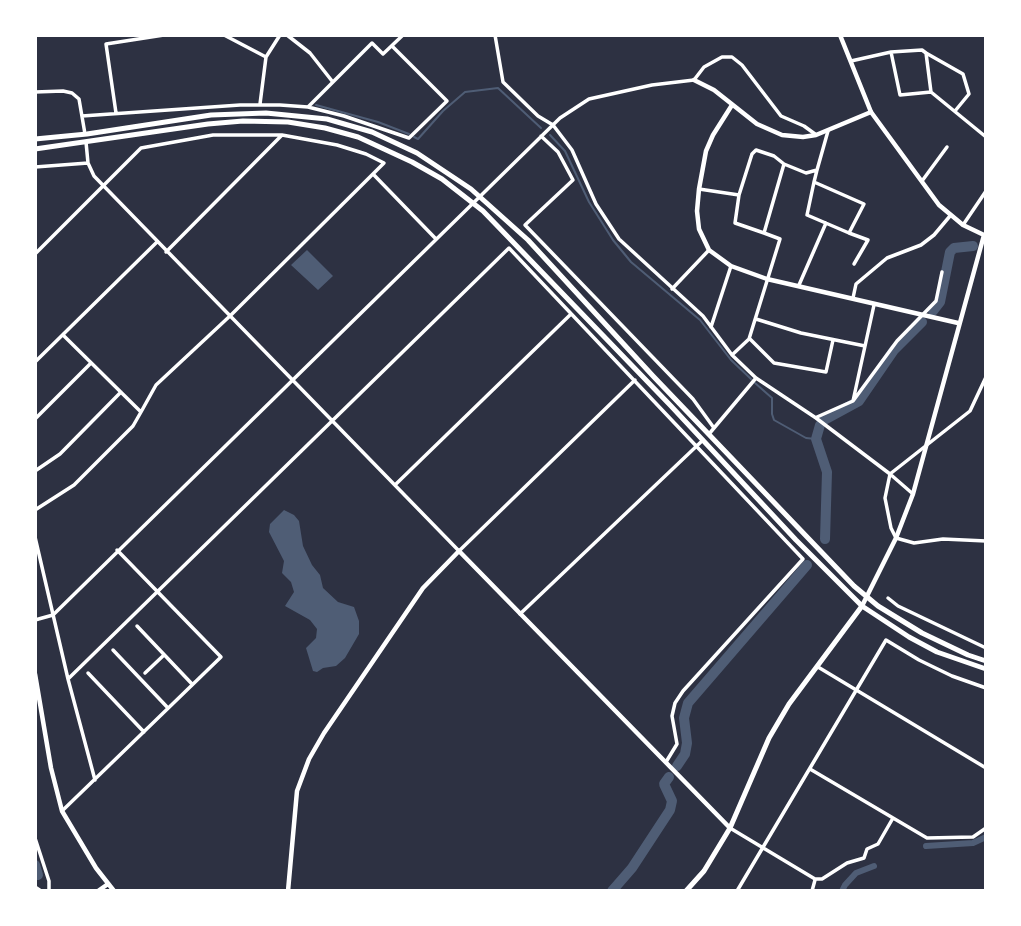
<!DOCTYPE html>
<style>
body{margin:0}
#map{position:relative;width:1021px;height:926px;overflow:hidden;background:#2d3142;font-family:Lato,sans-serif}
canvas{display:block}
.frame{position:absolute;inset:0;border:37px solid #fff;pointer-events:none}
</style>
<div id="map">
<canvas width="1021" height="926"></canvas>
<div class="frame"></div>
</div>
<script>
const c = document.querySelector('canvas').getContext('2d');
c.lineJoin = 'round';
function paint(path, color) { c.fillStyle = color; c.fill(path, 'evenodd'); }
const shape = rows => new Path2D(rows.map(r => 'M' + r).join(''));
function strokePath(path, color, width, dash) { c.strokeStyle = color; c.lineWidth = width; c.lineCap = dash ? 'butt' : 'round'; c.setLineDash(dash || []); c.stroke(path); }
paint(shape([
 [307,250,333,276,318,290,291,265],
 [284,510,294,515,299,521,303,546,312,565,320,575,323,588,338,602,354,607,359,621,359,634,345,658,336,666,323,668,317,672,313,671,306,648,316,638,317,629,310,620,285,606,294,592,291,582,282,573,284,561,269,532,270,524]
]), '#4f5d75');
strokePath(shape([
 [316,105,378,122,409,134],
 [550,135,565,151,589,202,613,240,631,262,700,320,731,360,751,379],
 [414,137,418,139,443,111,465,92,498,88,541,128],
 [755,383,772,398,772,414,774,420,806,438,816,439]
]), '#4f5d75', 2);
strokePath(shape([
 [926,846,973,843,986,837],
 [842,891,845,885,856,873,874,866]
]), '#4f5d75', 6);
strokePath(shape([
 [933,311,940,302,950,252,954,248,973,246],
 [824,420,859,401,894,350,922,322],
 [820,425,816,439,827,472,825,539],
 [677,766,685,754,687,743,684,718,688,703,807,565],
 [35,865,38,875],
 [612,891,632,868,670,810,672,801,664,784,669,777]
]), '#4f5d75', 10);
strokePath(shape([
 [224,35,266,57,260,104],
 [287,35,310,53,332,81],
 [495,35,503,82,538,116,553,125,572,150,596,204,619,239,703,316,732,355,756,378,816,418,890,474,913,494],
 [891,52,900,95,931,92],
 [926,53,963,74,969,94,955,111],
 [266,57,280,35],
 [851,61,891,52,922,50,926,53,931,92,986,137],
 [35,92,63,91,72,93,79,99,85,134],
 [308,107,372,43,383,54,403,35],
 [116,113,106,44,164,35],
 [82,116,240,105,280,105,308,107,344,116,409,138,447,101,392,46],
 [541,136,558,152,573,180,525,225,693,399,714,428],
 [86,142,88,163,94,176,459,551,635,380],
 [784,164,806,173,817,170],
 [35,167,88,163],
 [373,174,436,239],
 [922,181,947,147],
 [814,182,864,204,849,233,807,215,814,182,817,170,828,131],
 [699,189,739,195],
 [963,225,986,191],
 [849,233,868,240,854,264],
 [166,252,282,135],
 [35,254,141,148,213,135,282,135,337,145,366,154,384,163,231,315,156,385,141,412,63,335],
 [799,285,826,223],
 [672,289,709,250],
 [853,298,856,284,887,258,921,245,934,235,950,216],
 [756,319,801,333,865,346],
 [711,327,731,266],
 [750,339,774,363,826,372,833,340],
 [732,355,749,339,780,239,764,233,735,223,739,195,752,154,756,150,774,156,784,164,764,233],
 [35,362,157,242],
 [986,377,970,411,890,474,885,498,891,528,896,538,914,543,943,539,986,541],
 [853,401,897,341,936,301,942,272],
 [817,417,853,401,874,305],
 [35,419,91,363],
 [709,434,756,378],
 [35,471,60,454,121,392],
 [396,484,570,315],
 [35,510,74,485,133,426,141,412],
 [35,537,68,679],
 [888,598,898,606,986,648],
 [520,614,703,440],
 [35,620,53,615,560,118,589,99,652,85,694,80,704,67,722,57,732,57,742,65,781,116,804,126,815,134],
 [137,626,192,684],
 [113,650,168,708],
 [818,667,986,768],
 [88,673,144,732],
 [145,673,164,655],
 [810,769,927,838,973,837,986,828],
 [95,780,68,679,509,248,803,559,683,691,675,703,672,716,677,744,666,762],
 [62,811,221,657,117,550],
 [730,828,815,879,822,879,847,863,864,858,867,849,878,844,893,818],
 [35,838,49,881,49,891],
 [35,887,41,891],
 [737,891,886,640,919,660,952,676,986,688],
 [812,891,815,880]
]), '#fff', 3.5);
strokePath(shape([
 [694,80,714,90,757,124,782,135,803,137,816,135,871,112],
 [732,105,713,135,706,151,699,189,697,211,699,229,709,250,731,266,767,279,958,323],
 [35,674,51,768,62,811,96,868,114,891],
 [98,891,108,884],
 [288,891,297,791,309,759,324,733,423,588,459,551,730,828]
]), '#fff', 4.5);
strokePath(shape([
 [840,35,871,112,939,205,963,225,984,235,913,494,896,538,862,606]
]), '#fff', 4.5);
strokePath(shape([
 [686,891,704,871,730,828,769,738,789,704,862,606]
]), '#fff', 5);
strokePath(shape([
 [35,139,87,134,211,115,266,113,327,119,372,132,417,153,471,189,528,240,653,376,854,586,878,606,922,633,968,655,986,661],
 [35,149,208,124,243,121,288,122,325,128,358,137,412,162,442,179,483,211,671,406,796,540,862,606,909,637,937,652,986,669]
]), '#fff', 5);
</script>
